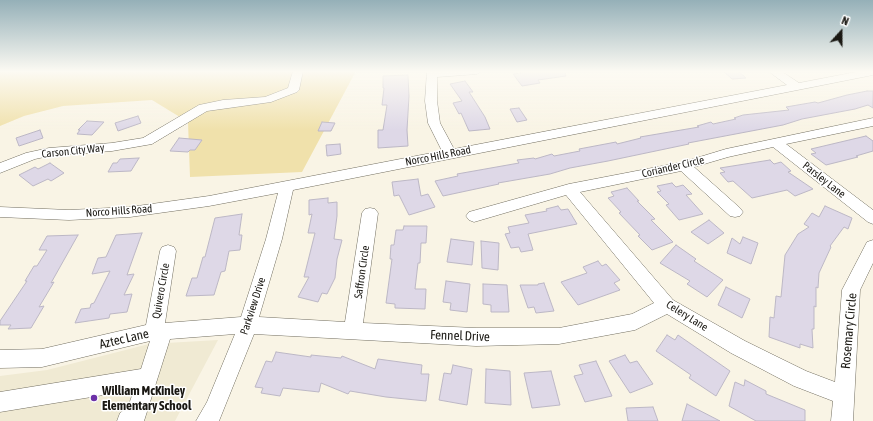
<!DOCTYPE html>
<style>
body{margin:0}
#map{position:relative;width:873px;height:421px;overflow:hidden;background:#f9f4e5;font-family:"Asap Condensed",sans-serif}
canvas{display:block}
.north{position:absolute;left:821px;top:12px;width:40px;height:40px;-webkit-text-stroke:3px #fff;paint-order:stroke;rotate:21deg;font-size:11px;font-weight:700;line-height:16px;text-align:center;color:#1a1813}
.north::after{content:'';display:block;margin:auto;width:14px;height:18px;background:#1a1813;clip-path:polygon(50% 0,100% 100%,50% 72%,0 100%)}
</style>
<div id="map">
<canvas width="873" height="421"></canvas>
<div class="north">N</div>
</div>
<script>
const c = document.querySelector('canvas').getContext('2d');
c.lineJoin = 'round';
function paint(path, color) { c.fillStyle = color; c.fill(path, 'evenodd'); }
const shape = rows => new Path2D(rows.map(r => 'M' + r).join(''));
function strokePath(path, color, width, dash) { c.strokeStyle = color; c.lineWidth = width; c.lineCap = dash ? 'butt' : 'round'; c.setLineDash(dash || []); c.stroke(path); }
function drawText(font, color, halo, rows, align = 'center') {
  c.font = font + ' "Asap Condensed",sans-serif'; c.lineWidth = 3; c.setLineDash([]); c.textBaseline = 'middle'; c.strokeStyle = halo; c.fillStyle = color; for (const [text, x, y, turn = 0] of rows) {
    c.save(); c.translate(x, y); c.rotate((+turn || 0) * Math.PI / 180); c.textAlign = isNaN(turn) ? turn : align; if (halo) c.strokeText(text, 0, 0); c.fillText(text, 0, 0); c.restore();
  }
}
paint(shape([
 [218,340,175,421,0,421,0,376,47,370,149,344]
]), '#f0ead3');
paint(shape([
 [0,71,356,71,302,172,190,177,188,122,152,100,63,106,24,116,0,126]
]), '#f0e1ab');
const building = shape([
 [519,71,565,71,566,76,538,80,540,83,522,86,513,74,521,73,519,71],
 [723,71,738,71,746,78,732,79,723,71],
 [408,75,409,96,407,130,408,146,378,148,378,130,383,130,387,105,382,105,384,88,383,88,383,76,408,75],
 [465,81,473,92,469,92,485,117,490,129,469,131,461,113,459,114,453,103,462,101,450,84,465,81],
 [867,91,873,91,873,108,868,105,855,109,802,119,783,125,688,143,689,144,608,161,570,168,550,174,498,183,499,184,443,196,435,181,458,176,457,174,519,163,517,160,534,158,535,159,552,154,554,156,580,151,579,149,616,142,617,144,641,138,640,137,699,127,697,126,711,122,713,124,736,119,734,118,743,115,789,110,786,107,815,102,818,103,847,95,867,91],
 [519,108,527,120,517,122,510,109,519,108],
 [138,116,141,123,118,131,115,123,138,116],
 [87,121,104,122,92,135,77,134,80,130,78,130,87,121],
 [322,122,335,123,331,131,318,131,322,122],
 [40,130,43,138,19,146,16,138,40,130],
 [866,136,873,141,873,151,856,156,858,157,826,165,811,154,816,153,811,149,866,136],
 [179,138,202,140,195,150,190,150,188,152,170,151,179,138],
 [340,144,341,154,327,156,326,145,340,144],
 [139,158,131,171,108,172,113,163,117,163,120,159,139,158],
 [770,160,774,164,781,162,791,171,788,172,813,189,795,196,787,190,752,198,733,181,728,182,720,173,725,172,720,168,770,160],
 [50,163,64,173,51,181,48,179,33,186,19,175,35,167,38,169,50,163],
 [418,179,421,196,428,194,435,207,409,215,399,195,394,196,392,182,418,179],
 [672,183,676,187,683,185,692,194,686,195,703,214,679,220,666,205,669,204,657,192,661,191,657,186,672,183],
 [627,188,639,201,637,201,655,219,651,220,673,242,652,250,638,236,640,235,619,213,621,212,608,198,614,196,611,192,627,188],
 [328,198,328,203,337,202,337,216,334,239,342,240,337,259,335,278,327,294,322,293,318,302,298,297,309,277,304,277,315,233,308,233,312,214,309,215,309,200,328,198],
 [558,206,561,210,568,209,577,224,528,234,533,250,521,252,519,247,511,248,505,234,510,233,508,227,529,223,525,215,547,211,546,209,558,206],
 [825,206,852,218,848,229,844,227,830,246,831,247,819,273,818,288,816,287,816,307,814,306,814,329,812,329,813,348,800,344,800,348,769,337,770,317,774,318,776,296,781,297,785,255,798,234,809,227,804,224,812,213,819,217,825,206],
 [242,214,239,235,242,235,240,250,229,251,225,271,221,272,214,295,186,296,192,278,197,278,203,257,205,257,215,218,242,214],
 [709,220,724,233,708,244,691,232,709,220],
 [404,226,427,226,426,243,421,243,420,263,418,263,415,289,426,289,425,309,395,308,395,304,386,303,392,259,390,259,391,245,394,245,396,230,403,230,404,226],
 [142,233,127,275,134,274,124,295,132,294,127,312,110,314,109,318,75,323,81,309,90,308,91,304,94,303,110,271,92,274,98,258,106,257,116,235,142,233],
 [78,235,51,283,54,282,39,307,44,306,31,328,8,329,11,325,0,325,0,321,27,281,25,281,34,266,37,266,47,250,39,250,47,236,78,235],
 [743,237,758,243,751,264,727,253,732,238,740,244,743,237],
 [451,239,474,242,472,265,447,262,451,239],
 [481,241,499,243,498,270,482,268,481,241],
 [676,245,696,259,694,261,723,280,707,297,687,284,690,281,660,263,676,245],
 [598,261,602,266,606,264,620,280,614,283,620,290,578,305,561,282,587,273,583,267,598,261],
 [446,281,470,284,467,312,450,310,451,303,443,302,446,281],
 [544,283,554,311,536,313,534,307,528,308,520,285,538,285,538,284,544,283],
 [483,284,507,285,509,312,491,312,491,305,483,304,483,284],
 [726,287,750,299,742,318,718,305,726,287],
 [667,335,675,340,678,335,730,371,716,396,689,378,691,375,656,351,667,335],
 [276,352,311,357,311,355,341,358,342,356,375,369,378,359,422,365,421,374,429,374,426,401,386,397,350,391,348,394,321,383,319,392,283,388,280,396,261,393,263,388,255,387,266,361,272,362,276,352],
 [625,355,630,363,637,361,653,384,630,393,609,361,625,355],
 [596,361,612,396,585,402,574,376,583,374,579,365,596,361],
 [453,365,472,369,467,405,439,400,444,373,451,374,453,365],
 [486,369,510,371,511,405,485,403,486,369],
 [551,371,560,405,532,408,524,373,551,371],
 [745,380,766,391,766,394,805,410,805,421,756,421,729,406,735,382,744,386,745,380],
 [687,404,720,421,682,421,687,404],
 [653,407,658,421,628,421,626,408,653,407]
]);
paint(building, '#ded8e7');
strokePath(building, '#bcb7c5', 1);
const minor = shape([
 [293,71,303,71,299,90,297,92,271,102,207,111,152,144,112,151,49,156,35,159,0,173,0,163,26,153,49,148,112,143,143,138,199,105,223,100,265,97,288,88,293,71],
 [427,71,482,71,477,74,437,77,437,101,440,123,454,149,787,85,768,71,781,71,799,83,861,71,873,71,873,75,293,190,282,239,259,317,345,322,362,213,365,209,370,208,375,209,378,213,363,323,476,328,559,328,632,314,654,303,566,195,474,222,469,220,466,216,469,212,569,184,683,162,726,149,873,118,873,126,786,144,873,210,873,224,868,222,773,147,728,157,694,167,740,208,743,212,740,216,735,217,730,216,681,171,580,192,673,300,745,341,806,371,835,382,842,290,867,242,873,240,873,263,860,290,853,421,831,421,833,401,794,386,731,353,667,314,635,330,559,344,476,346,254,334,219,421,196,421,207,402,235,334,170,339,144,421,117,421,120,413,128,407,134,390,0,412,0,392,141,369,150,341,42,367,0,368,0,350,42,349,146,325,160,251,162,247,168,245,174,247,176,251,165,323,241,317,266,239,278,193,209,206,130,217,69,220,0,217,0,207,69,210,130,207,209,196,442,151,428,123,425,101,427,71]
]);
strokePath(minor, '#736f61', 1);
paint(minor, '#fff');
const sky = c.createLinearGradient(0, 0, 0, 130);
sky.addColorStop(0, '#95b0b8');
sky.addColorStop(0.55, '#fcfaf3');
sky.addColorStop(1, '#fcfaf300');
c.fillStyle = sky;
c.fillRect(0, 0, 873, 130);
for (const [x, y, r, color] of [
 [94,398,4,"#6c31a7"]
]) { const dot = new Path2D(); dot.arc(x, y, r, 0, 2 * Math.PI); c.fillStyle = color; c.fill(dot); strokePath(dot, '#fff', 1.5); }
drawText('11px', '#1a1813', '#fff', [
 ["Carson City Way",73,151,-6],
 ["Norco Hills Road",438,156,-11],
 ["Coriander Circle",673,167,-13],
 ["Parsley Lane",824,180,38],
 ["Norco Hills Road",119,211,-4],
 ["Saffron Circle",362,272,-82],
 ["Quivero Circle",161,291,-80],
 ["Parkview Drive",253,306,-72],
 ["Celery Lane",687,316,32]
]);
drawText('13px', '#1a1813', '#fff', [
 ["Rosemary Circle",849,331,-85],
 ["Fennel Drive",460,336,2],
 ["Aztec Lane",124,339,-13]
]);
drawText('bold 13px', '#1a1813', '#fff', [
 ["William McKinley",102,391],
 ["Elementary School",102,406]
], 'left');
</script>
